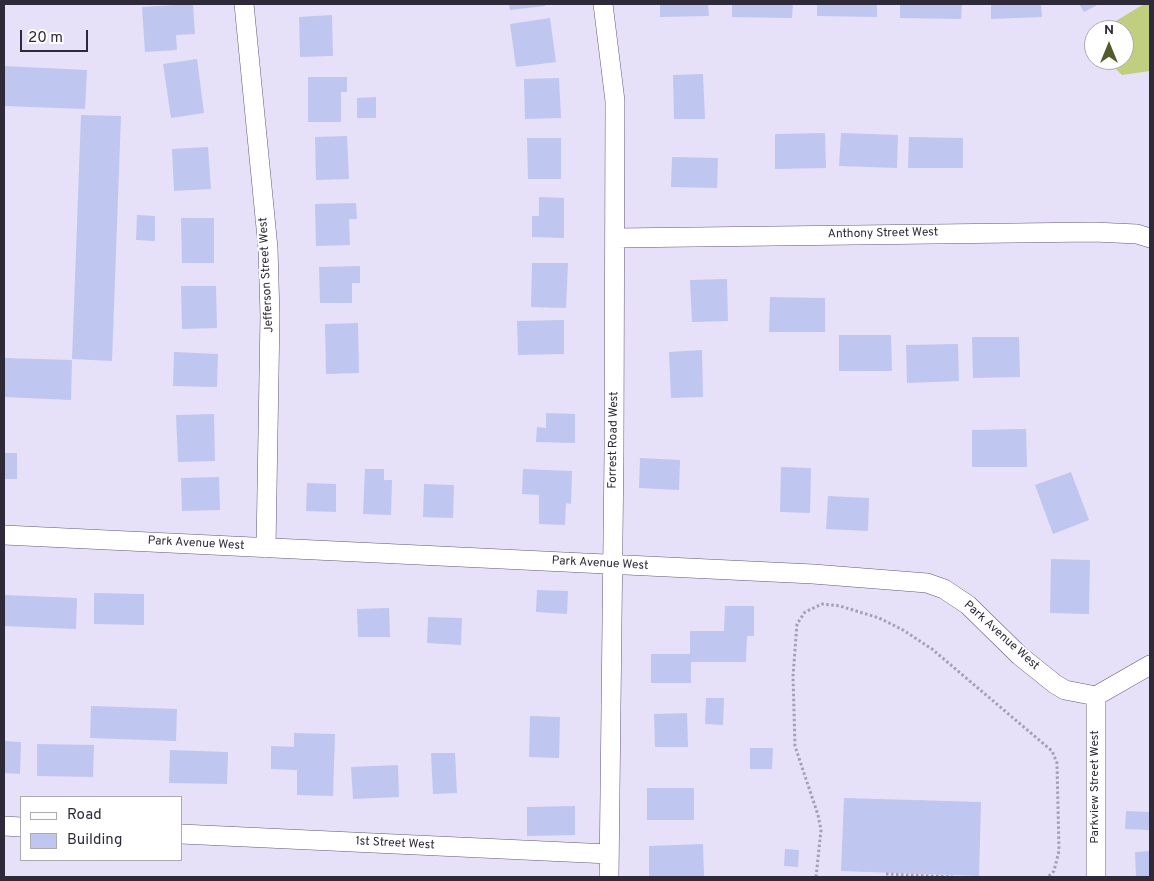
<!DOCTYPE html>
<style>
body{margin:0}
#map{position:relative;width:1154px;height:881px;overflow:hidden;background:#e7e0f9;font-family:Overpass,sans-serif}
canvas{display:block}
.frame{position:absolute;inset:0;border:5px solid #2e2a3a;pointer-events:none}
.legend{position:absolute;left:20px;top:796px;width:162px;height:65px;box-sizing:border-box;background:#fff;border:1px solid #abaab0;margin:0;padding:6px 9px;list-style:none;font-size:15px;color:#2e2a3a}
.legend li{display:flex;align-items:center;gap:10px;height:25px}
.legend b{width:25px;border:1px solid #abaab0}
.north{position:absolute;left:1084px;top:20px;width:50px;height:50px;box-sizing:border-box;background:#fff;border:1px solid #abaab0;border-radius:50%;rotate:0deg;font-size:14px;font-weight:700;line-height:20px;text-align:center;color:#2e2a3a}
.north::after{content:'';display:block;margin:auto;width:18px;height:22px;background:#525b2a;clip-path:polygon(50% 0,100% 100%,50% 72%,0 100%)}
.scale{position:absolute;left:20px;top:30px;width:68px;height:22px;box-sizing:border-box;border:2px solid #2e2a3a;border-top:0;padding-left:6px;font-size:15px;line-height:18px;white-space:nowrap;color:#2e2a3a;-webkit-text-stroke:4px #fff;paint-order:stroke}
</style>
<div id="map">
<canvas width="1154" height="881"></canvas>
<div class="frame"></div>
<ul class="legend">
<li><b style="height:6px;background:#fff"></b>Road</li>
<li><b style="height:14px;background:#bfc6f0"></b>Building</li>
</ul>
<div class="north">N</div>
<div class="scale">20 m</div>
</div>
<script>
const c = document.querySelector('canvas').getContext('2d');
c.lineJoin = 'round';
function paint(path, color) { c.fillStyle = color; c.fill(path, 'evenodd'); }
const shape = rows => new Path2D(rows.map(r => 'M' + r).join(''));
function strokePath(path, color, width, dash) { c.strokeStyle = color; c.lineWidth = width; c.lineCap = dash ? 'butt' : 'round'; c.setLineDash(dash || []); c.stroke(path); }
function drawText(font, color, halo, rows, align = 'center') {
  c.font = font + ' Overpass,sans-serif'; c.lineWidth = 4; c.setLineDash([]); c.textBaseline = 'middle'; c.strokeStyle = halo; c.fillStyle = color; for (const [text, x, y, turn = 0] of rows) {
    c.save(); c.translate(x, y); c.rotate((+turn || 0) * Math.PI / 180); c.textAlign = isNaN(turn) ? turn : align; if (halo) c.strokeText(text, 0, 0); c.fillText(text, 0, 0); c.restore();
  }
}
paint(shape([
 [1144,4,1150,4,1150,71,1122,75,1107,60,1124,60,1124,30,1101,30]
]), '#bfcf7f');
paint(shape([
 [193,4,195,34,176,35,177,50,145,52,142,7],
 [509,4,545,4,545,6,510,10],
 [660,4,708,4,709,16,660,17],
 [732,4,793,4,792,18,732,17],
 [817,4,877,4,877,17,817,16],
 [900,4,962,4,961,19,900,18],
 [991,4,1041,4,1042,17,991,19],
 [1079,4,1099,4,1084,12],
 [332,15,333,56,300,57,299,17],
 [550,18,556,62,516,67,510,24],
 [197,59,204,113,171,118,163,64],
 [4,66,87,70,85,109,4,106],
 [703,74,705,119,674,119,673,75],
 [308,77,347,77,347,92,341,92,341,122,308,122],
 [559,78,561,118,525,119,524,79],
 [376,97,376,118,357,118,357,98],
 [81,115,121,116,112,361,72,359],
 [825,133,826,168,775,169,775,134],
 [841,133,898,135,897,168,839,166],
 [347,136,349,179,316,180,315,137],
 [909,137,963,138,963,168,908,168],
 [527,138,561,138,561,179,528,179],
 [208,147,211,189,174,191,172,149],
 [672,157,718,158,717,188,671,187],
 [539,197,564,198,564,238,532,237,532,216,539,216],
 [356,203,357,219,349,219,350,245,316,246,315,204],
 [137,215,155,216,155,241,136,240],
 [181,218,214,218,214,263,182,263],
 [532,263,568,263,566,308,531,307],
 [360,266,360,283,352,283,352,303,320,303,319,267],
 [727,279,728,321,692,322,690,280],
 [181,286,216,286,217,328,182,329],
 [770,297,825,298,825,332,769,332],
 [564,320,564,354,518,355,517,321],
 [358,323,359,373,326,374,325,324],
 [839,335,891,335,892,371,839,371],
 [972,337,1019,337,1020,377,973,378],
 [958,344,959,381,907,383,906,345],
 [702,350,703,397,671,398,669,352],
 [174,352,218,354,217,387,173,386],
 [4,358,72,360,71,400,4,397],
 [546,413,575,414,575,443,536,442,537,427,546,428],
 [214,414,215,461,178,462,176,415],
 [1026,429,1027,467,972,467,972,430],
 [4,453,17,453,17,479,4,479],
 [640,458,680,460,679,490,639,488],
 [781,467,811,468,810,513,780,512],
 [365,469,384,469,384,480,392,480,391,515,363,514],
 [523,469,572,471,571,504,566,503,565,525,539,524,539,495,522,494],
 [1071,472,1089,520,1053,534,1035,485],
 [219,477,220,510,182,511,181,478],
 [307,483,336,484,336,512,306,511],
 [424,484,454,485,453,518,423,517],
 [828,496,869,498,868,531,826,529],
 [1051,559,1090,560,1089,614,1050,613],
 [537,590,568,591,567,614,536,612],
 [94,593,144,594,144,625,94,624],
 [4,595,77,598,76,629,4,626],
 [725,606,754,606,754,636,747,636,746,662,691,662,691,683,651,683,651,654,690,654,690,631,724,631],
 [389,608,390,637,358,637,357,609],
 [428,617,462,618,461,645,427,643],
 [706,698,724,698,723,725,705,724],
 [91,706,177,709,176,741,90,738],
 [687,713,688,747,655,747,654,714],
 [530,716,560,717,559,758,529,757],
 [294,733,335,734,333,796,297,795,297,770,271,769,271,746,294,747],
 [4,741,21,742,20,774,4,773],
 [37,744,94,745,93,777,37,776],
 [750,748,773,748,772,769,750,769],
 [170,750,228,752,227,784,169,783],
 [431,753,455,753,457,793,433,794],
 [398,765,399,797,353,799,351,767],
 [647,788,694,788,694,820,647,820],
 [844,798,981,802,979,876,841,871],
 [575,806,575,835,527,836,527,807],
 [1126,811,1150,812,1150,830,1125,829],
 [703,844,704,876,649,877,649,846],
 [785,849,799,850,798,867,784,866],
 [1150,851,1150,877,1136,877,1135,852]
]), '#bfc6f0');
const street = shape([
 [244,4,268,248,270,316,266,548],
 [603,4,615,101,614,453,609,877],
 [616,238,1094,232,1137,234,1150,238],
 [4,535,813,574,927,583,944,589,968,605,1020,656,1055,684,1065,690,1096,696,1150,665],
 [1096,696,1096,877],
 [4,826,21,827],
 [181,834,609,854]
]);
strokePath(street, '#62577c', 20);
strokePath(shape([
 [886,874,953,877],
 [816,877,821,830,818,815,795,746,793,676,797,624,805,612,822,604,840,606,879,618,903,630,932,649,1052,751,1057,763,1059,851,1054,871,1048,877]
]), '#a59fb5', 3, [2.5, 2.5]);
strokePath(street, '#fff', 19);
drawText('12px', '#2e2a3a', '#fff', [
 ["Anthony Street West",883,234,-1],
 ["Jefferson Street West",267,275,-93],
 ["Forrest Road West",614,440,-89],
 ["Park Avenue West",196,544,3],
 ["Park Avenue West",600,564,3],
 ["Park Avenue West",1001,636,42],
 ["Parkview Street West",1096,787,-90],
 ["1st Street West",395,844,3]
]);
</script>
